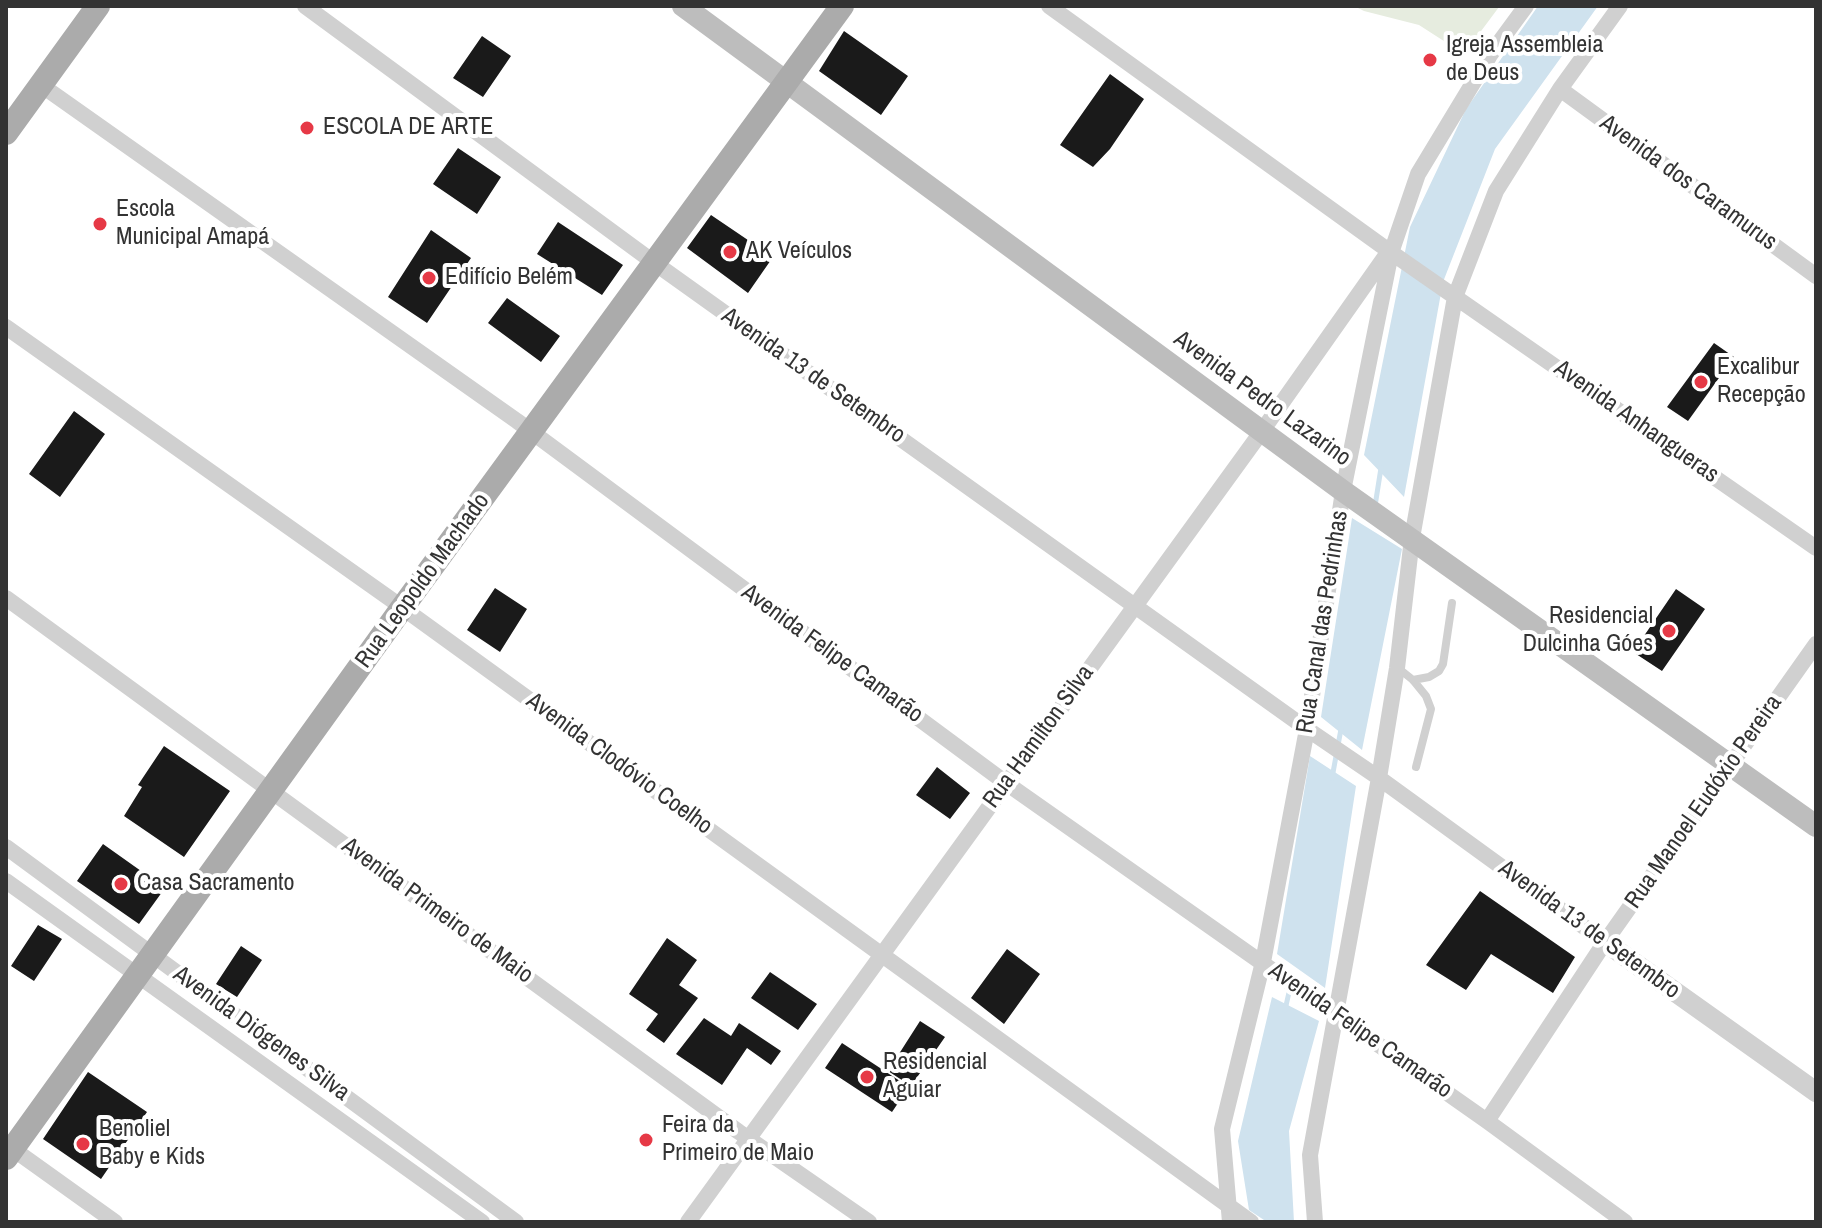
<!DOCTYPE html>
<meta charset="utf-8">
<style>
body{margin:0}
#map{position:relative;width:1822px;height:1228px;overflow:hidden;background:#fff;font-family:"Archivo Narrow",sans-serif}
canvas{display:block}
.frame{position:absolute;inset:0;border:8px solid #333;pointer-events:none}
</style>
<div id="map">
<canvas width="1822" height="1228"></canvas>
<div class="frame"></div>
</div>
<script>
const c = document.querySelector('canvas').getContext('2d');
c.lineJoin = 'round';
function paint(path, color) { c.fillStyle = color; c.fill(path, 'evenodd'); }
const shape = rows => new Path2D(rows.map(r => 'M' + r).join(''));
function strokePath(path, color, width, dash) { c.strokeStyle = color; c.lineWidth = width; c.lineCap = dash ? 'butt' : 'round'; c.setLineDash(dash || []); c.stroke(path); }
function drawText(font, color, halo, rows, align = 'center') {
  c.font = font + ' "Archivo Narrow",sans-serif'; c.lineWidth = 8; c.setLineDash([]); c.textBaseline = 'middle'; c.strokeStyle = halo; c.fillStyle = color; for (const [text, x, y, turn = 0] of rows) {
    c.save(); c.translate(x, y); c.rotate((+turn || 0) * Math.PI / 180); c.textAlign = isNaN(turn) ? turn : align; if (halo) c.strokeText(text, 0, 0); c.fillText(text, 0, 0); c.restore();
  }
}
paint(shape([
 [1354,6,1498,6,1499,7,1464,54,1419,25,1364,11]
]), '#e6ecdf');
paint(shape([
 [1538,6,1598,6,1495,149,1443,282,1404,497,1364,455,1410,227,1466,109],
 [1352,518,1402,549,1362,750,1321,717],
 [1310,756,1356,786,1325,988,1277,954],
 [1272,997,1319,1021,1289,1131,1294,1222,1267,1222,1249,1210,1238,1141]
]), '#cfe2ee');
strokePath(shape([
 [1375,506,1381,468],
 [1332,778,1341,729],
 [1285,1010,1290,988]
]), '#cfe2ee', 5);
paint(shape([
 [844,31,908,76,881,115,819,71],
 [482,36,511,56,483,97,453,78],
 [1110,74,1144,99,1110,149,1093,167,1060,145],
 [458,148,501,177,477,214,433,184],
 [711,215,773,257,748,293,687,248],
 [558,222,623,265,602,295,537,254],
 [431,230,471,258,427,323,388,297],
 [507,298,560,336,541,362,488,323],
 [1714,343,1734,357,1688,421,1667,407],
 [74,411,105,434,60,497,29,474],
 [495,588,527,609,500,652,467,630],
 [1676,589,1705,609,1662,671,1633,652],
 [164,746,230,791,184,857,124,816,142,787,138,785],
 [937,767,970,793,950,819,916,795],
 [103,844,165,888,139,924,77,881],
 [1480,891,1575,957,1553,993,1491,954,1466,990,1426,965],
 [38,925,62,939,34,981,11,966],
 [667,938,697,960,679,985,698,998,664,1043,646,1030,658,1014,629,994],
 [241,946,262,960,237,997,216,984],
 [1007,949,1040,974,1004,1024,971,998],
 [770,972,817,1004,798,1030,751,998],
 [704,1018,731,1036,739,1023,781,1051,771,1065,747,1048,722,1085,676,1054],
 [920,1021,945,1037,911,1086,888,1071],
 [842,1043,909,1087,892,1112,825,1068],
 [88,1072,147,1112,101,1179,43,1139]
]), '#1a1a1a');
strokePath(shape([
 [1398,668,1413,680,1426,696,1431,709,1416,767],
 [1413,680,1429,677,1439,671,1443,664,1452,603]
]), '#d0d0d0', 8);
strokePath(shape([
 [305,6,656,264,1307,729,1379,778,1605,942],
 [1049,6,1389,251,1816,548],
 [41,85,517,421,1006,783,1487,1121,1625,1222],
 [1560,89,1816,276],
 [6,327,389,598,1251,1222],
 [6,598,739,1132,869,1222],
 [6,847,516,1222],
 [6,881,482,1222],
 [1487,1121,1605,942,1816,644],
 [6,1144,115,1222],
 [688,1222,1262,431,1389,251],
 [1230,1222,1222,1129,1263,962,1307,729,1343,491,1391,253,1418,174,1490,55,1526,6],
 [1315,1222,1310,1155,1379,778,1397,668,1412,538,1455,297,1496,191,1560,89,1620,6]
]), '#d0d0d0', 16);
strokePath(shape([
 [1605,942,1816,1092]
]), '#d0d0d0', 20);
strokePath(shape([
 [683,6,1343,491,1816,826]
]), '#bdbdbd', 22);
strokePath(shape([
 [6,133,98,6],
 [6,1158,402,608,842,6]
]), '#ababab', 24);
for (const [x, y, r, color] of [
 [1430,60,8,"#e63946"],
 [307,128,8,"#e63946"],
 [100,224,8,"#e63946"],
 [730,252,8,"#e63946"],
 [429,278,8,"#e63946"],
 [1701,382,8,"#e63946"],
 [1669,631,8,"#e63946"],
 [121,884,8,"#e63946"],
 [867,1077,8,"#e63946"],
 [646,1140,8,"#e63946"],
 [83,1144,8,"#e63946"]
]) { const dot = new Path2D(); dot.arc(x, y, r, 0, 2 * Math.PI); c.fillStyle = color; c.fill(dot); strokePath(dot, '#fff', 3); }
drawText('24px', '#333', '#fff', [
 ["Igreja Assembleia",1446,46],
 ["de Deus",1446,74],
 ["ESCOLA DE ARTE",323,128],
 ["Escola",116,210],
 ["Municipal Amapá",116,238],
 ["AK Veículos",746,252],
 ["Edifício Belém",445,278],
 ["Excalibur",1717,368],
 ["Recepção",1717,396],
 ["Residencial",1653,617,"right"],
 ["Dulcinha Góes",1653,645,"right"],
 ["Casa Sacramento",137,884],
 ["Residencial",883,1063],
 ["Aguiar",883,1091],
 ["Feira da",662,1126],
 ["Primeiro de Maio",662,1154],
 ["Benoliel",99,1130],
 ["Baby e Kids",99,1158]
], 'left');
drawText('24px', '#333', '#fff', [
 ["Avenida dos Caramurus",1688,183,36],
 ["Avenida 13 de Setembro",813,376,35],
 ["Avenida Pedro Lazarino",1262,399,36],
 ["Avenida Anhangueras",1636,422,35],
 ["Rua Leopoldo Machado",423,581,-54],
 ["Rua Canal das Pedrinhas",1323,622,-81],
 ["Avenida Felipe Camarão",832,654,36],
 ["Rua Hamilton Silva",1039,737,-54],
 ["Avenida Clodóvio Coelho",619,764,36],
 ["Rua Manoel Eudóxio Pereira",1704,802,-55],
 ["Avenida Primeiro de Maio",437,911,36],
 ["Avenida 13 de Setembro",1589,930,36],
 ["Avenida Felipe Camarão",1360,1031,35],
 ["Avenida Diógenes Silva",261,1034,36]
]);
</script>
